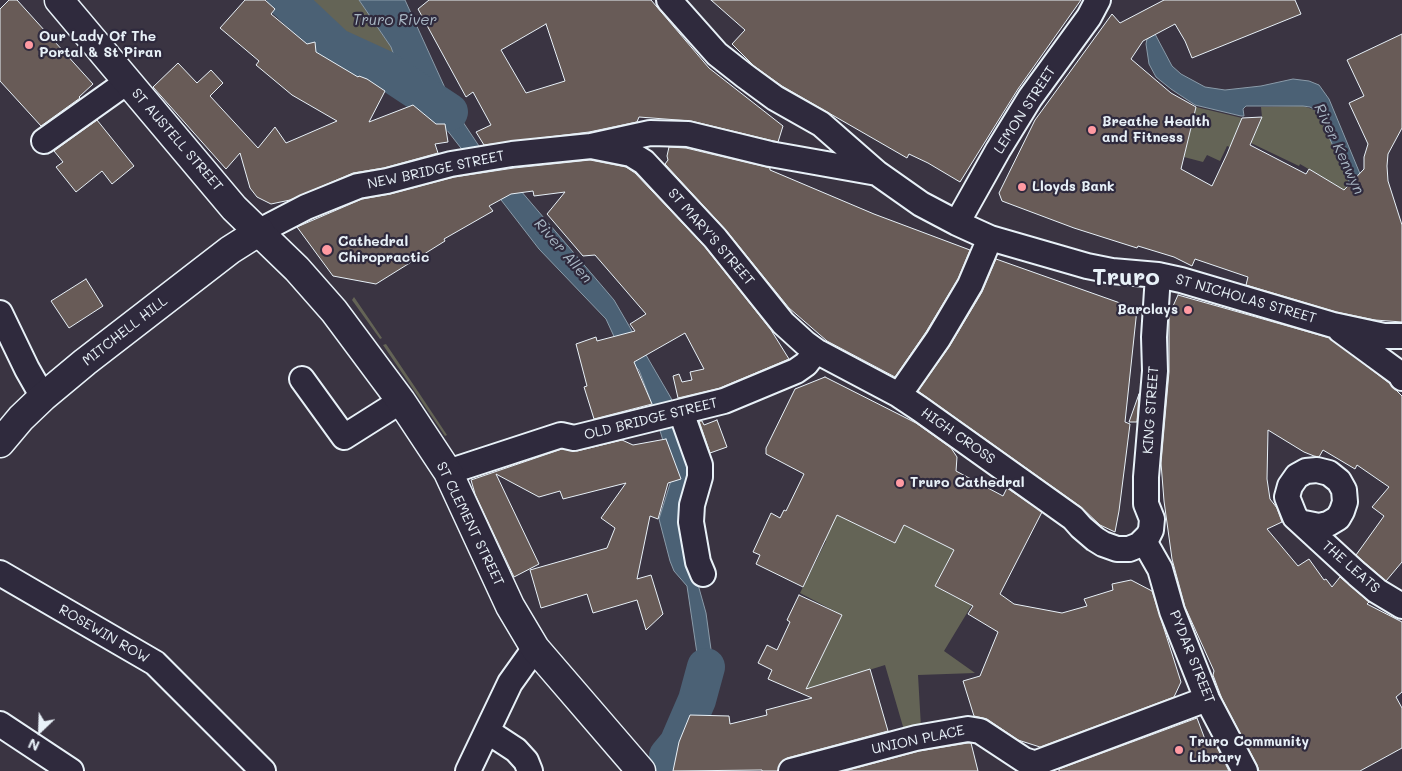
<!DOCTYPE html>
<style>
body{margin:0}
#map{position:relative;width:1402px;height:771px;overflow:hidden;background:#3a3442;font-family:Mali,sans-serif}
canvas{display:block}
.north{position:absolute;left:15px;top:706px;width:50px;height:50px;-webkit-text-stroke:4px #2f2a3d;paint-order:stroke;rotate:204deg;font-size:14px;font-weight:700;line-height:20px;text-align:center;color:#e8f1f8}
.north::after{content:'';display:block;margin:auto;width:18px;height:22px;background:#e8f1f8;clip-path:polygon(50% 0,100% 100%,50% 72%,0 100%)}
</style>
<div id="map">
<canvas width="1402" height="771"></canvas>
<div class="north">N</div>
</div>
<script>
const c = document.querySelector('canvas').getContext('2d');
c.lineJoin = 'round';
function paint(path, color) { c.fillStyle = color; c.fill(path, 'evenodd'); }
const shape = rows => new Path2D(rows.map(r => 'M' + r).join(''));
function strokePath(path, color, width, dash) { c.strokeStyle = color; c.lineWidth = width; c.lineCap = dash ? 'butt' : 'round'; c.setLineDash(dash || []); c.stroke(path); }
function drawText(font, color, halo, rows, align = 'center') {
  c.font = font + ' Mali,sans-serif'; c.lineWidth = 4.5; c.setLineDash([]); c.textBaseline = 'middle'; c.strokeStyle = halo; c.fillStyle = color; for (const [text, x, y, turn = 0] of rows) {
    c.save(); c.translate(x, y); c.rotate((+turn || 0) * Math.PI / 180); c.textAlign = isNaN(turn) ? turn : align; if (halo) c.strokeText(text, 0, 0); c.fillText(text, 0, 0); c.restore();
  }
}
paint(shape([
 [299,0,359,0,391,47,399,67],
 [1303,106,1315,110,1320,117,1350,184,1344,190,1300,164,1299,166,1251,143,1262,117,1261,107],
 [1196,107,1242,118,1230,147,1227,146,1220,161,1207,155,1203,162,1184,157],
 [354,297,382,338,380,339,352,300],
 [386,344,419,393,447,435,445,436,383,345],
 [839,491,854,523,894,543,904,525,954,550,935,586,957,598,977,562,993,570,944,651,975,673,918,675,921,727,904,730,885,665,805,690,842,615,800,593,826,541,817,536]
]), '#646456');
const water = shape([
 [284,0,299,0,398,67,391,47,359,0,405,0,455,110,481,149,515,184,614,300,671,398,696,478,690,556,706,613,713,664,703,701,689,716,679,739,670,771,652,771,688,703,699,667,687,586,674,571,670,561,659,519,673,474,652,404,639,370,623,356,606,319,539,249,399,68,396,84,317,30,284,0],
 [1155,34,1172,66,1181,74,1205,87,1225,90,1261,86,1293,79,1309,81,1319,85,1329,99,1363,181,1350,184,1320,117,1315,110,1310,107,1303,106,1246,106,1243,109,1244,116,1241,116,1195,105,1171,89,1156,77,1149,64,1146,44,1147,39,1155,34]
]);
paint(water, '#4b6175');
strokePath(water, '#8a9ba9', 1);
strokePath(shape([
 [286,0,336,47,384,69,449,112],
 [668,756,678,744,697,700,706,667]
]), '#4b6175', 38);
const building = shape([
 [9,0,17,0,93,84,79,97,80,98,41,126,0,81,0,9,9,0],
 [245,0,265,0,275,9,271,14,307,44,315,42,316,52,358,77,359,76,367,79,385,91,369,122,413,105,436,124,445,124,448,142,435,144,438,153,384,168,353,173,290,200,271,204,257,197,250,188,240,153,226,169,153,87,178,63,197,83,211,70,223,83,210,96,258,148,275,127,286,143,337,121,292,95,256,65,259,61,220,28,245,0],
 [429,0,651,0,709,68,783,126,778,142,691,121,639,117,637,122,589,132,484,145,476,132,491,125,473,92,466,97,418,9,429,0],
 [546,24,565,81,526,93,501,50,546,24],
 [711,0,1081,0,1018,89,960,182,928,163,909,154,907,158,782,86,754,66,732,44,745,30,711,0],
 [1164,0,1295,0,1301,14,1192,58,1185,41,1175,24,1143,41,1131,59,1171,93,1196,107,1181,169,1212,186,1227,154,1242,118,1262,117,1250,145,1306,174,1309,169,1344,190,1364,169,1364,157,1368,144,1349,103,1364,96,1347,60,1402,34,1402,128,1388,154,1387,166,1388,181,1402,225,1402,322,1375,320,1336,312,1246,285,1248,277,1195,259,1192,266,1174,257,1138,246,1137,248,1074,228,1002,201,999,193,1035,120,1112,14,1120,23,1164,0],
 [97,120,134,166,112,184,102,171,76,192,56,167,63,162,54,151,97,120],
 [669,147,686,148,770,168,770,170,874,214,970,250,958,279,926,332,895,377,827,341,789,308,725,229,665,164,668,160,667,156,669,147],
 [590,160,626,167,635,173,705,247,771,330,789,359,720,388,678,398,673,376,679,374,682,382,692,380,690,372,704,369,685,333,634,362,652,404,594,419,584,387,587,386,576,344,596,337,597,341,635,331,630,324,646,314,595,255,583,256,547,214,565,192,534,196,533,191,511,194,489,206,493,211,444,239,445,241,376,284,333,276,297,227,362,199,390,194,454,177,514,168,590,160],
 [996,259,1137,309,1125,422,1130,424,1119,511,1115,532,1100,525,1081,507,918,391,949,347,982,292,996,259],
 [86,279,103,306,69,328,51,301,86,279],
 [1178,295,1330,338,1389,383,1402,396,1402,562,1386,581,1356,555,1384,516,1372,507,1389,487,1357,465,1355,469,1323,450,1319,457,1314,456,1304,452,1268,430,1267,479,1270,499,1277,508,1282,522,1267,529,1298,566,1309,559,1324,580,1326,579,1332,587,1340,577,1369,602,1367,604,1402,622,1402,692,1396,697,1402,708,1402,748,1360,771,1259,771,1257,765,1222,699,1213,675,1214,671,1185,607,1172,559,1164,501,1161,463,1169,372,1169,315,1178,295],
 [825,377,916,423,951,448,957,457,956,471,1003,496,1007,488,1042,512,1000,594,1014,604,1062,613,1087,606,1084,599,1113,590,1112,584,1131,580,1152,591,1181,682,1174,697,1040,747,1018,740,987,719,974,716,963,681,980,676,998,632,968,614,973,606,935,586,954,550,904,525,895,543,837,515,803,587,756,564,760,555,753,552,771,513,780,518,784,510,786,511,804,474,766,454,766,448,795,389,825,377],
 [1139,394,1137,422,1129,422,1139,394],
 [717,420,727,447,710,453,699,421,702,421,704,425,717,420],
 [666,439,681,479,668,483,658,519,650,516,637,579,651,575,663,614,646,630,637,600,593,613,587,594,541,608,530,570,607,548,615,528,601,518,626,483,563,499,560,491,539,497,496,474,539,564,514,577,475,494,471,480,562,449,577,451,622,440,633,445,666,439],
 [799,595,842,615,806,689,870,669,888,731,787,758,781,762,778,771,762,771,762,770,673,771,679,742,690,715,729,716,730,724,767,715,766,710,812,698,768,679,772,670,758,663,767,645,777,650,790,622,787,620,799,595],
 [1197,718,1206,742,1213,739,1229,771,1059,771,1059,769,1197,718],
 [968,743,971,743,978,771,845,771,919,751,968,743]
]);
paint(building, '#685b57');
strokePath(building, '#e8f1f8', 1);
const street = shape([
 [669,0,717,54,745,76,775,98,821,124,877,173,921,204,957,223,990,238,1087,266,1112,271,1158,275,1181,280,1333,325,1384,336,1402,336],
 [44,141,127,82],
 [591,146,631,154,644,162,715,238,783,323,805,343,816,351,899,395,920,409,1073,518,1081,527,1095,539,1103,544,1117,549,1129,549,1139,545,1148,536,1151,530,1152,519,1146,504,1146,477,1155,371,1154,337,1158,275],
 [957,223,998,150,1030,98,1089,17,1098,0],
 [260,231,306,207,358,186,387,181,451,164,512,154,591,146,650,133,688,134,770,154,877,173],
 [0,313,27,369,43,397],
 [1340,330,1400,374,1402,378],
 [302,379,344,437,401,401],
 [899,395,938,339,970,285,990,238],
 [681,412,700,465,700,477,692,505,691,522,698,562,703,574],
 [448,472,561,435,574,438,724,401,796,371,806,364,816,351],
 [1304,523,1319,526,1328,524,1338,518,1342,511,1345,502,1344,490,1339,481,1329,473,1317,470,1306,471,1297,476,1290,486,1287,497,1295,517,1357,574,1377,591,1402,606],
 [1144,541,1160,569,1172,611,1207,699,1245,771],
 [0,573,155,663,263,771],
 [0,724,71,771],
 [487,731,516,750,526,761,530,771],
 [468,771,510,683,535,648],
 [791,771,916,738,968,729,980,731,1024,760,1033,763,1039,762,1207,699]
]);
const secondary = shape([
 [59,0,234,208,297,269,334,311,401,401,448,472,510,606,535,648,641,771],
 [0,443,21,418,43,397,85,362,230,250,260,231]
]);
strokePath(street, '#e8f1f8', 28);
strokePath(secondary, '#e8f1f8', 31);
strokePath(street, '#2f2a3d', 24);
strokePath(secondary, '#2f2a3d', 28);
for (const [x, y, r, color] of [
 [29,45,5,"#ff9aa2"],
 [1092,130,5,"#ff9aa2"],
 [1022,187,5,"#ff9aa2"],
 [327,250,6,"#ff9aa2"],
 [1188,310,5,"#ff9aa2"],
 [900,483,5,"#ff9aa2"],
 [1179,750,5,"#ff9aa2"]
]) { const dot = new Path2D(); dot.arc(x, y, r, 0, 2 * Math.PI); c.fillStyle = color; c.fill(dot); strokePath(dot, '#2f2a3d', 2); }
drawText('bold 14px', '#e8f1f8', '#2f2a3d', [
 ["Our Lady Of The",39,37],
 ["Portal & St Piran",39,53],
 ["Breathe Health",1102,122],
 ["and Fitness",1102,138],
 ["Lloyds Bank",1032,187],
 ["Cathedral",338,242],
 ["Chiropractic",338,258],
 ["Barclays",1178,310,"right"],
 ["Truro Cathedral",910,483],
 ["Truro Community",1189,742],
 ["Library",1189,758]
], 'left');
drawText('14px', '#e8f1f8', '#2f2a3d', [
 ["LEMON STREET",1025,110,-57],
 ["ST AUSTELL STREET",177,140,49],
 ["NEW BRIDGE STREET",436,170,-12],
 ["ST MARY'S STREET",711,237,49],
 ["ST NICHOLAS STREET",1246,299,16],
 ["MITCHELL HILL",125,331,-38],
 ["KING STREET",1151,410,-86],
 ["OLD BRIDGE STREET",651,419,-14],
 ["HIGH CROSS",958,436,35],
 ["ST CLEMENT STREET",470,524,64],
 ["THE LEATS",1351,567,41],
 ["ROSEWIN ROW",104,634,30],
 ["PYDAR STREET",1192,657,68],
 ["UNION PLACE",918,740,-12]
]);
drawText('italic 15px', '#a9b7c4', '#2f2a3d', [
 ["Truro River",395,20],
 ["River Kenwyn",1339,149,65],
 ["River Allen",563,251,49]
]);
drawText('bold 24px', '#e8f1f8', '#2f2a3d', [
 ["Truro",1126,278]
]);
</script>
